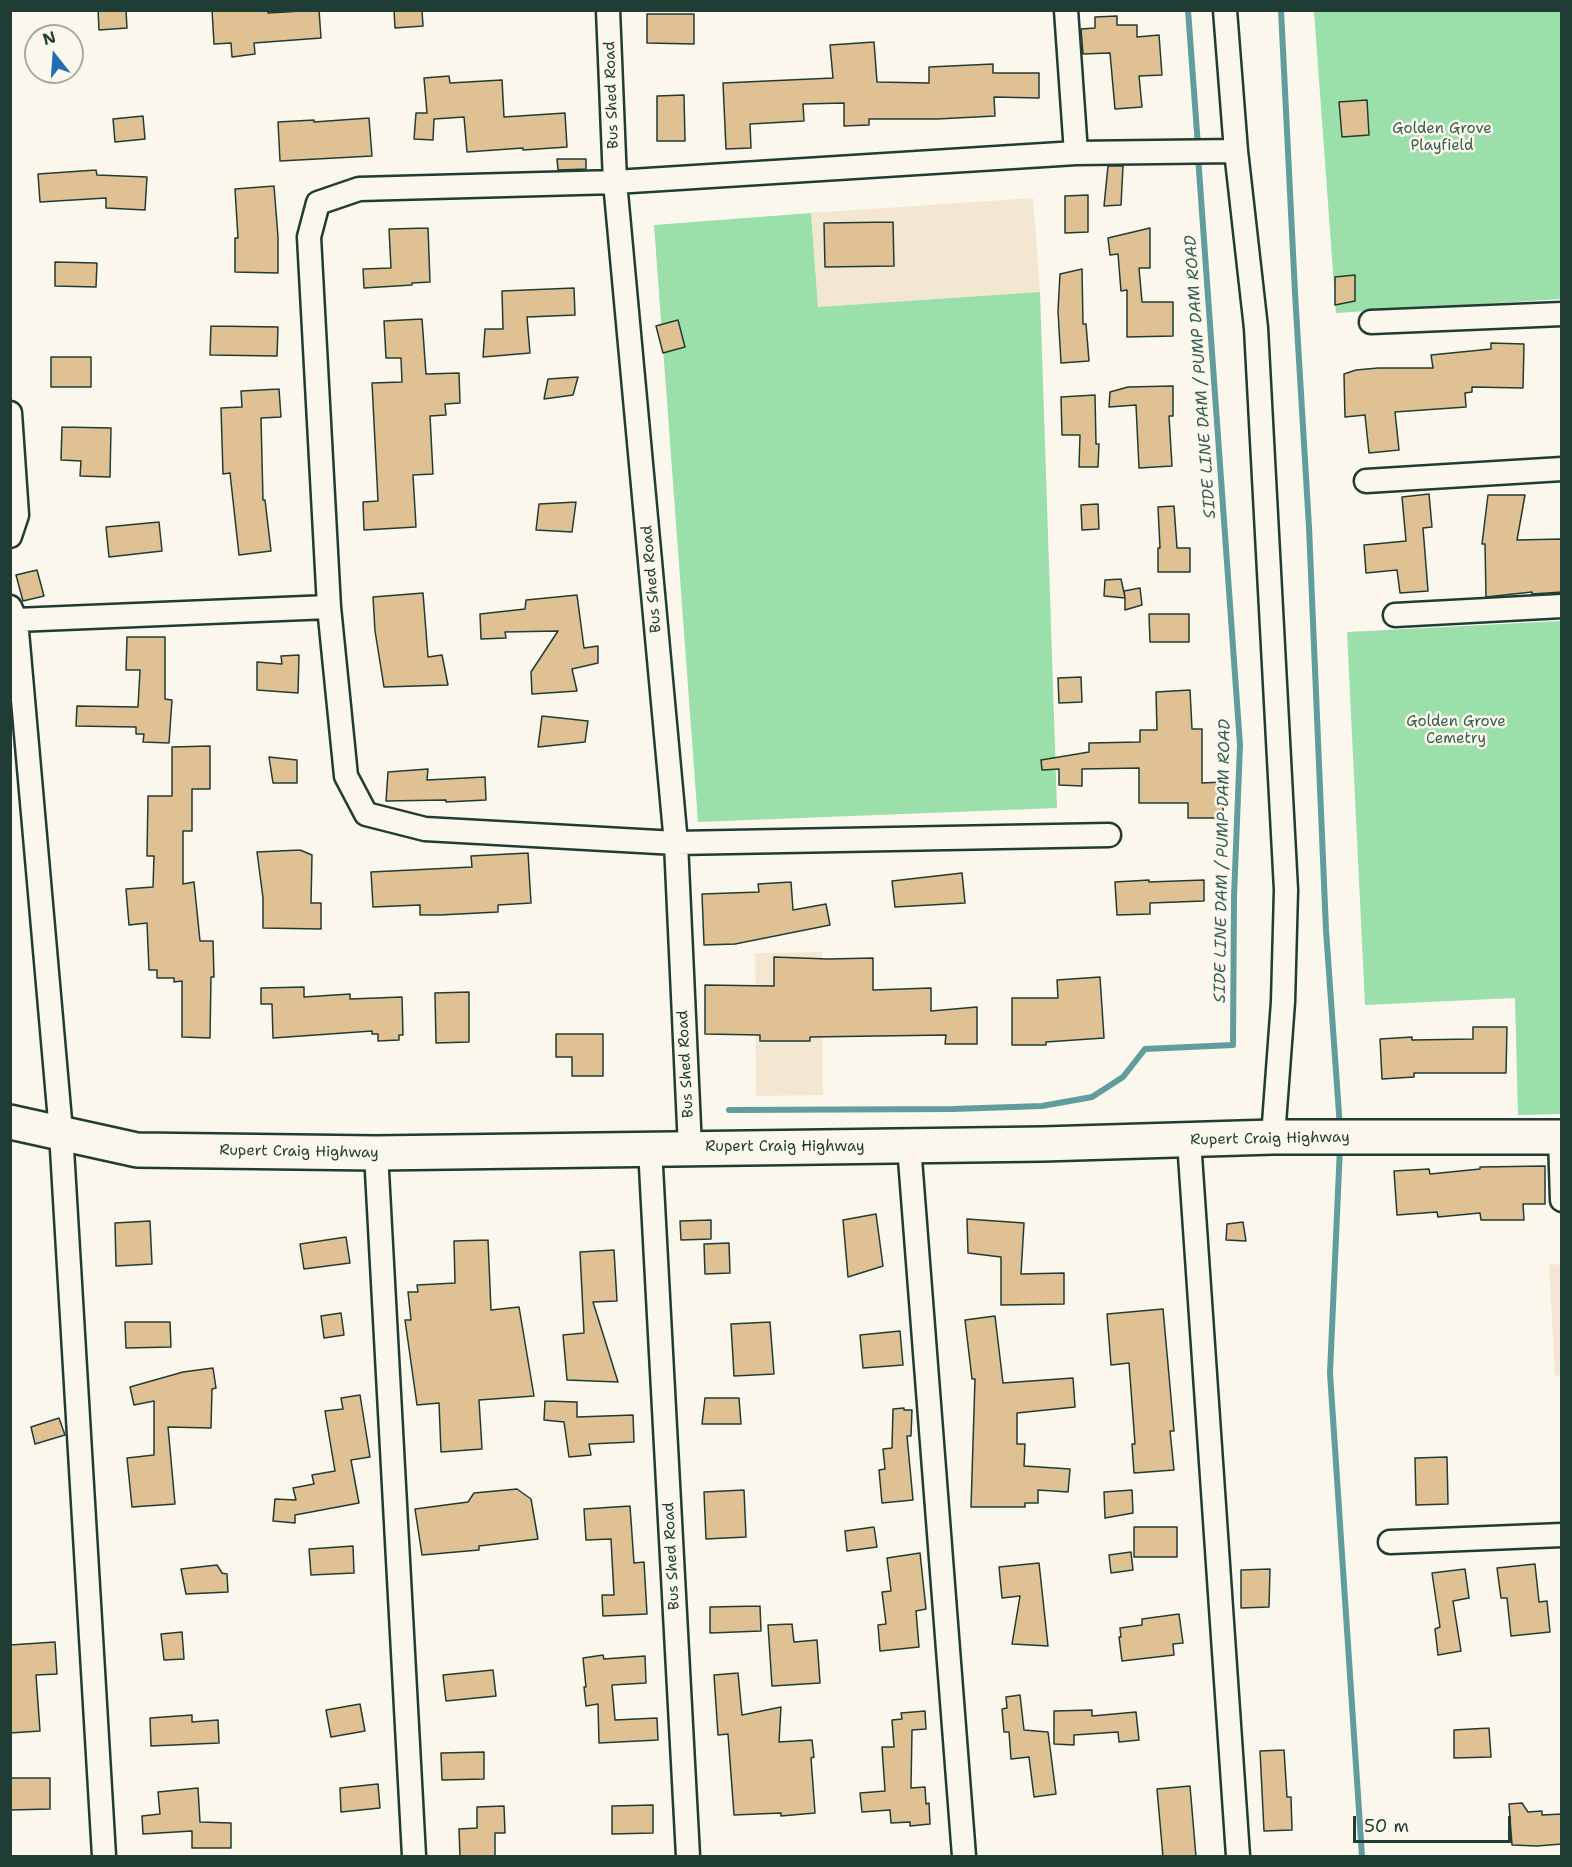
<!DOCTYPE html>
<style>
body{margin:0}
#map{position:relative;width:1572px;height:1867px;overflow:hidden;background:#fbf7ec;font-family:"Shantell Sans",sans-serif}
canvas{display:block}
.frame{position:absolute;inset:0;border:12px solid #1f3d34;pointer-events:none}
.north{position:absolute;left:24px;top:24px;width:60px;height:60px;box-sizing:border-box;background:#fbf7ec;border:2px solid #a3ada2;border-radius:50%;rotate:343deg;font-size:16px;font-weight:700;line-height:24px;text-align:center;color:#1f3d34}
.north::after{content:'';display:block;margin:auto;width:21px;height:27px;background:#1f6fb2;clip-path:polygon(50% 0,100% 100%,50% 72%,0 100%)}
.scale{position:absolute;left:1353px;top:1816px;width:158px;height:27px;box-sizing:border-box;border:3px solid #1f3d34;border-top:0;padding-left:8px;font-size:18px;line-height:21px;white-space:nowrap;color:#1f3d34;-webkit-text-stroke:4px #fbf7ec;paint-order:stroke}
</style>
<div id="map">
<canvas width="1572" height="1867"></canvas>
<div class="frame"></div>
<div class="north">N</div>
<div class="scale">50 m</div>
</div>
<script>
const c = document.querySelector('canvas').getContext('2d');
c.lineJoin = 'round';
function paint(path, color) { c.fillStyle = color; c.fill(path, 'evenodd'); }
const shape = rows => new Path2D(rows.map(r => 'M' + r).join(''));
function strokePath(path, color, width, dash) { c.strokeStyle = color; c.lineWidth = width; c.lineCap = dash ? 'butt' : 'round'; c.setLineDash(dash || []); c.stroke(path); }
function drawText(font, color, halo, rows, align = 'center') {
  c.font = font + ' "Shantell Sans",sans-serif'; c.lineWidth = 5; c.setLineDash([]); c.textBaseline = 'middle'; c.strokeStyle = halo; c.fillStyle = color; for (const [text, x, y, turn = 0] of rows) {
    c.save(); c.translate(x, y); c.rotate((+turn || 0) * Math.PI / 180); c.textAlign = isNaN(turn) ? turn : align; if (halo) c.strokeText(text, 0, 0); c.fillText(text, 0, 0); c.restore();
  }
}
paint(shape([
 [1033,198,1040,292,818,307,811,213],
 [822,952,823,1095,756,1096,755,953],
 [1561,1264,1561,1375,1555,1376,1549,1265]
]), '#f3e7d1');
paint(shape([
 [1314,11,1561,11,1561,299,1336,313],
 [811,213,818,307,1040,292,1057,808,698,822,654,225],
 [1561,621,1561,1114,1518,1115,1515,998,1365,1005,1347,632]
]), '#9bdfaa');
strokePath(shape([
 [1188,10,1198,146],
 [1281,10,1295,293,1309,527,1326,930,1340,1128],
 [729,1110,953,1109,1042,1106,1092,1097,1123,1077,1145,1049,1233,1045,1234,897,1240,745,1198,156],
 [1340,1147,1330,1373,1362,1856]
]), '#609d9c', 6);
const building = shape([
 [98,10,126,10,127,28,99,30,98,10],
 [212,10,268,10,268,13,319,10,321,38,254,43,255,54,232,57,231,43,214,44,212,10],
 [394,10,422,10,423,26,395,28,394,10],
 [647,14,694,14,694,44,647,43,647,14],
 [1117,16,1117,25,1137,25,1137,37,1159,35,1162,75,1139,76,1142,107,1115,109,1110,53,1083,54,1081,29,1095,28,1095,17,1117,16],
 [874,42,877,82,929,83,929,67,993,64,993,73,1039,73,1039,98,994,97,995,116,937,119,869,119,869,125,844,126,844,103,803,104,804,121,750,124,751,148,726,149,723,83,833,78,830,45,874,42],
 [449,76,450,83,502,80,504,117,565,113,567,147,523,150,523,148,467,152,464,117,434,119,433,140,414,139,416,113,427,113,424,78,449,76],
 [684,95,685,141,657,141,657,96,684,95],
 [1367,100,1369,135,1342,137,1339,102,1367,100],
 [143,116,145,139,115,142,113,119,143,116],
 [369,118,372,156,280,161,278,122,314,120,314,122,369,118],
 [557,159,586,159,586,169,558,170,557,159],
 [1108,166,1123,166,1121,205,1104,206,1108,166],
 [96,170,97,175,147,177,145,210,106,208,106,198,40,202,38,174,96,170],
 [274,186,278,237,278,273,235,272,235,238,238,238,235,189,274,186],
 [1088,195,1088,232,1065,233,1065,196,1088,195],
 [893,222,894,266,825,267,824,223,893,222],
 [428,228,430,282,412,283,412,285,364,288,363,269,391,268,389,229,428,228],
 [1150,228,1150,268,1139,268,1142,302,1173,302,1173,336,1127,337,1127,290,1121,291,1118,254,1110,255,1108,238,1150,228],
 [55,262,97,263,96,287,55,286,55,262],
 [1082,269,1083,324,1086,324,1089,361,1061,363,1058,311,1060,274,1082,269],
 [1355,275,1355,301,1335,305,1335,277,1355,275],
 [574,288,575,315,527,317,530,353,483,357,485,329,503,329,502,291,574,288],
 [422,319,426,374,459,373,460,403,445,404,446,415,430,416,433,474,413,475,416,527,364,530,363,502,378,501,372,383,402,382,401,358,386,358,384,321,422,319],
 [678,320,685,347,663,353,656,326,678,320],
 [211,326,278,327,277,356,210,355,211,326],
 [1491,343,1524,344,1523,388,1472,387,1472,392,1465,393,1466,407,1395,412,1399,450,1369,453,1365,415,1345,417,1344,374,1356,370,1378,368,1433,368,1431,355,1491,349,1491,343],
 [51,357,91,357,91,387,51,387,51,357],
 [578,377,573,395,544,399,548,379,578,377],
 [1173,386,1173,416,1169,416,1172,466,1139,468,1136,405,1109,407,1110,392,1128,387,1173,386],
 [279,389,281,417,261,418,263,500,265,500,271,551,239,555,230,473,223,474,221,408,242,407,241,391,279,389],
 [1095,395,1096,444,1099,444,1098,467,1079,467,1080,435,1062,435,1061,397,1095,395],
 [62,427,111,428,110,477,80,476,81,461,61,460,62,427],
 [1429,494,1432,527,1423,528,1428,591,1400,593,1397,570,1366,573,1364,545,1406,541,1402,497,1429,494],
 [1488,495,1525,495,1517,540,1562,539,1562,592,1532,594,1532,592,1486,597,1485,544,1482,544,1488,495],
 [576,502,572,532,536,530,539,504,576,502],
 [1098,504,1099,529,1082,530,1081,505,1098,504],
 [1174,506,1177,548,1190,548,1190,572,1158,572,1158,548,1160,548,1158,507,1174,506],
 [159,522,162,551,109,557,106,527,159,522],
 [37,570,44,596,23,601,16,575,37,570],
 [1121,579,1125,597,1124,591,1140,588,1142,605,1125,610,1125,598,1104,596,1105,580,1121,579],
 [423,593,428,657,442,655,448,685,384,687,375,631,373,597,423,593],
 [577,595,584,648,598,646,598,663,572,669,577,691,532,694,531,672,558,631,505,632,506,638,481,639,480,614,525,609,526,600,577,595],
 [1149,614,1189,614,1189,642,1150,642,1149,614],
 [127,637,165,637,165,699,172,700,169,743,143,742,144,734,136,734,136,727,76,726,77,706,138,707,140,670,126,670,127,637],
 [299,655,298,693,257,690,257,662,282,664,281,656,299,655],
 [1081,677,1082,702,1059,703,1058,678,1081,677],
 [1190,690,1192,729,1202,729,1202,783,1223,782,1223,818,1188,818,1188,803,1139,803,1139,768,1082,769,1082,786,1059,785,1059,769,1042,770,1041,760,1089,752,1089,743,1140,742,1140,730,1157,730,1156,692,1190,690],
 [542,716,588,721,585,742,538,747,542,716],
 [210,746,210,789,192,789,192,831,183,831,183,884,194,882,200,941,213,941,214,977,211,977,210,1038,182,1037,182,981,174,982,174,978,157,978,157,970,149,970,147,923,129,925,126,889,153,887,154,856,147,856,148,796,172,796,172,747,210,746],
 [269,757,297,760,297,783,273,783,269,757],
 [428,769,427,780,485,777,486,800,446,802,446,800,386,801,388,772,428,769],
 [300,850,312,855,311,903,321,903,321,929,263,928,263,898,257,852,300,850],
 [528,853,531,903,498,905,498,912,440,915,420,915,420,905,373,907,371,872,472,867,471,856,528,853],
 [962,873,965,903,895,907,892,881,962,873],
 [1149,880,1149,882,1204,880,1204,901,1150,903,1150,914,1117,915,1115,882,1149,880],
 [791,882,793,910,826,904,830,925,735,944,704,945,702,894,759,892,758,884,791,882],
 [774,957,828,959,873,958,873,990,931,988,931,1011,977,1007,977,1044,945,1044,946,1035,810,1037,810,1041,760,1041,760,1035,705,1034,705,985,774,986,774,957],
 [1100,977,1104,1038,1046,1042,1046,1045,1012,1045,1012,998,1058,998,1057,980,1100,977],
 [304,987,304,997,350,994,350,999,402,997,403,1035,399,1035,399,1040,378,1041,378,1034,372,1034,372,1031,273,1038,272,1004,261,1004,261,988,304,987],
 [469,992,469,1042,436,1043,435,993,469,992],
 [1473,1027,1507,1027,1506,1073,1414,1073,1414,1077,1382,1079,1380,1039,1412,1037,1412,1040,1473,1039,1473,1027],
 [556,1034,603,1034,603,1076,572,1076,572,1057,556,1057,556,1034],
 [1545,1166,1545,1204,1523,1204,1524,1220,1481,1220,1480,1213,1438,1217,1437,1212,1397,1215,1394,1171,1429,1169,1430,1174,1480,1169,1480,1167,1545,1166],
 [876,1214,883,1266,848,1277,843,1220,876,1214],
 [967,1219,1024,1223,1021,1274,1064,1273,1064,1304,1001,1305,1001,1257,968,1253,967,1219],
 [711,1220,711,1239,681,1240,680,1221,711,1220],
 [150,1221,152,1264,116,1266,115,1223,150,1221],
 [1243,1222,1246,1241,1226,1240,1227,1224,1243,1222],
 [346,1237,350,1263,304,1269,300,1244,346,1237],
 [488,1240,491,1310,519,1307,534,1396,479,1400,482,1449,441,1452,439,1403,417,1405,405,1320,411,1320,408,1292,418,1292,417,1285,455,1283,454,1241,488,1240],
 [729,1243,730,1273,705,1274,704,1244,729,1243],
 [614,1250,617,1301,593,1302,618,1382,567,1380,563,1335,584,1333,580,1252,614,1250],
 [1163,1309,1174,1431,1170,1431,1174,1470,1134,1473,1132,1444,1135,1444,1129,1363,1111,1365,1107,1314,1163,1309],
 [341,1313,344,1335,324,1338,321,1316,341,1313],
 [995,1316,1003,1383,1073,1378,1075,1407,1017,1413,1017,1444,1025,1444,1024,1466,1070,1469,1068,1492,1038,1490,1038,1503,1025,1503,1025,1507,971,1507,975,1379,972,1379,965,1320,995,1316],
 [125,1322,170,1322,171,1347,126,1348,125,1322],
 [770,1322,774,1374,734,1376,731,1324,770,1322],
 [900,1331,903,1365,863,1368,860,1335,900,1331],
 [213,1368,216,1388,212,1389,211,1428,168,1427,175,1504,132,1507,127,1458,154,1455,154,1401,134,1405,130,1387,183,1372,213,1368],
 [360,1395,370,1457,351,1460,359,1503,295,1515,295,1523,273,1521,275,1499,296,1500,293,1488,314,1484,312,1475,335,1471,325,1411,343,1409,341,1398,360,1395],
 [705,1398,739,1398,741,1424,702,1424,705,1398],
 [545,1401,577,1402,577,1417,633,1415,634,1442,589,1444,591,1455,569,1457,564,1422,544,1420,545,1401],
 [904,1408,904,1410,912,1410,911,1436,907,1436,913,1500,882,1503,879,1470,885,1469,883,1449,892,1448,893,1409,904,1408],
 [59,1418,65,1435,35,1444,31,1427,59,1418],
 [1447,1457,1448,1504,1416,1505,1415,1458,1447,1457],
 [517,1489,531,1499,538,1539,479,1546,479,1550,422,1555,415,1509,468,1502,474,1493,517,1489],
 [744,1490,746,1537,706,1539,704,1492,744,1490],
 [1132,1490,1133,1513,1105,1518,1104,1492,1132,1490],
 [630,1506,634,1563,644,1562,647,1614,603,1616,602,1595,614,1595,611,1539,586,1540,584,1509,630,1506],
 [874,1527,877,1547,847,1551,845,1531,874,1527],
 [1134,1527,1177,1527,1177,1557,1134,1557,1134,1527],
 [353,1546,354,1573,311,1575,309,1549,353,1546],
 [1131,1552,1133,1570,1111,1573,1109,1555,1131,1552],
 [920,1553,926,1609,916,1611,919,1647,880,1651,878,1625,886,1624,882,1592,891,1591,887,1558,920,1553],
 [1039,1563,1048,1646,1012,1644,1020,1596,1002,1598,999,1567,1039,1563],
 [1535,1564,1539,1602,1547,1601,1550,1632,1511,1636,1507,1598,1501,1598,1497,1568,1535,1564],
 [217,1565,222,1573,227,1574,228,1592,186,1594,181,1569,217,1565],
 [1270,1569,1269,1607,1241,1608,1241,1570,1270,1569],
 [1465,1569,1469,1598,1453,1601,1461,1651,1438,1655,1435,1629,1440,1627,1432,1573,1465,1569],
 [760,1606,761,1631,710,1633,710,1607,760,1606],
 [1179,1614,1183,1643,1173,1644,1174,1655,1122,1661,1119,1637,1121,1637,1120,1628,1142,1625,1142,1619,1179,1614],
 [792,1624,794,1642,817,1640,820,1683,772,1686,768,1625,792,1624],
 [182,1632,184,1659,164,1660,161,1634,182,1632],
 [55,1642,57,1674,36,1675,40,1731,10,1733,10,1645,55,1642],
 [603,1655,604,1659,645,1656,646,1683,612,1685,615,1720,657,1718,658,1740,599,1743,598,1704,586,1706,584,1687,586,1687,583,1658,603,1655],
 [493,1670,496,1696,446,1701,443,1675,493,1670],
 [738,1673,742,1715,781,1707,779,1742,812,1740,814,1757,811,1758,815,1813,781,1816,781,1813,734,1815,728,1734,718,1735,714,1675,738,1673],
 [1020,1695,1024,1730,1048,1732,1056,1794,1034,1797,1029,1757,1011,1759,1009,1732,1004,1732,1002,1709,1007,1708,1006,1697,1020,1695],
 [360,1704,365,1731,331,1737,326,1710,360,1704],
 [1092,1710,1092,1716,1136,1712,1139,1740,1119,1742,1118,1732,1074,1735,1074,1745,1054,1744,1054,1711,1092,1710],
 [925,1711,926,1729,912,1730,911,1788,925,1787,926,1804,929,1803,930,1824,910,1826,910,1822,891,1823,890,1810,862,1812,860,1793,885,1791,882,1747,894,1747,892,1720,902,1719,901,1713,925,1711],
 [192,1715,192,1722,218,1720,219,1743,151,1746,150,1718,192,1715],
 [1489,1728,1491,1757,1454,1758,1454,1730,1489,1728],
 [1284,1750,1287,1797,1291,1797,1292,1830,1264,1831,1260,1751,1284,1750],
 [484,1752,484,1779,442,1780,441,1753,484,1752],
 [10,1778,50,1778,50,1809,10,1810,10,1778],
 [378,1784,380,1808,341,1812,340,1788,378,1784],
 [1190,1786,1196,1857,1163,1857,1157,1789,1190,1786],
 [198,1788,200,1822,231,1823,231,1848,192,1848,192,1831,143,1834,142,1816,160,1814,158,1792,198,1788],
 [1522,1803,1528,1812,1542,1811,1542,1815,1562,1814,1562,1844,1537,1846,1512,1845,1509,1804,1522,1803],
 [653,1805,653,1833,612,1834,612,1806,653,1805],
 [504,1806,505,1833,495,1833,495,1857,460,1857,459,1829,477,1828,477,1807,504,1806]
]);
paint(building, '#e0c193');
strokePath(building, '#1f3d34', 1.5);
const minor = shape([
 [608,10,615,182,676,843,690,1148],
 [1066,10,1076,153],
 [1225,10,1236,151,1256,328,1286,890,1283,1002,1273,1137],
 [1371,322,1562,314],
 [10,413,17,515,10,536],
 [1366,481,1562,469],
 [10,607,16,620,61,1132,104,1856],
 [1395,615,1562,606],
 [16,620,329,607],
 [1109,835,676,843,425,829,366,814,346,776,329,607,309,237,318,203,359,189,615,182,1076,153,1236,151],
 [1560,1137,1562,1200],
 [1189,1141,1238,1856],
 [909,1146,964,1856],
 [650,1148,688,1856],
 [376,1153,414,1856],
 [1390,1542,1562,1535]
]);
const primary = shape([
 [10,1122,137,1150,376,1153,1043,1144,1273,1137,1562,1137]
]);
strokePath(minor, '#1f3d34', 27);
strokePath(primary, '#1f3d34', 38);
strokePath(minor, '#fbf7ec', 22);
strokePath(primary, '#fbf7ec', 33);
drawText('15px', '#1f3d34', '#fbf7ec', [
 ["Bus Shed Road",612,95,-92],
 ["Bus Shed Road",652,579,-95],
 ["Bus Shed Road",686,1064,-93],
 ["Rupert Craig Highway",1270,1139,-1],
 ["Rupert Craig Highway",785,1147],
 ["Rupert Craig Highway",299,1152,1],
 ["Bus Shed Road",672,1556,-93]
]);
drawText('15px', '#385d4c', '#fbf7ec', [
 ["Golden Grove",1442,129],
 ["Playfield",1442,146],
 ["Golden Grove",1456,722],
 ["Cemetry",1456,739]
]);
drawText('italic 16px', '#355d57', '#fbf7ec', [
 ["SIDE LINE DAM / PUMP DAM ROAD",1201,377,-94],
 ["SIDE LINE DAM / PUMP DAM ROAD",1223,861,-89]
]);
</script>
